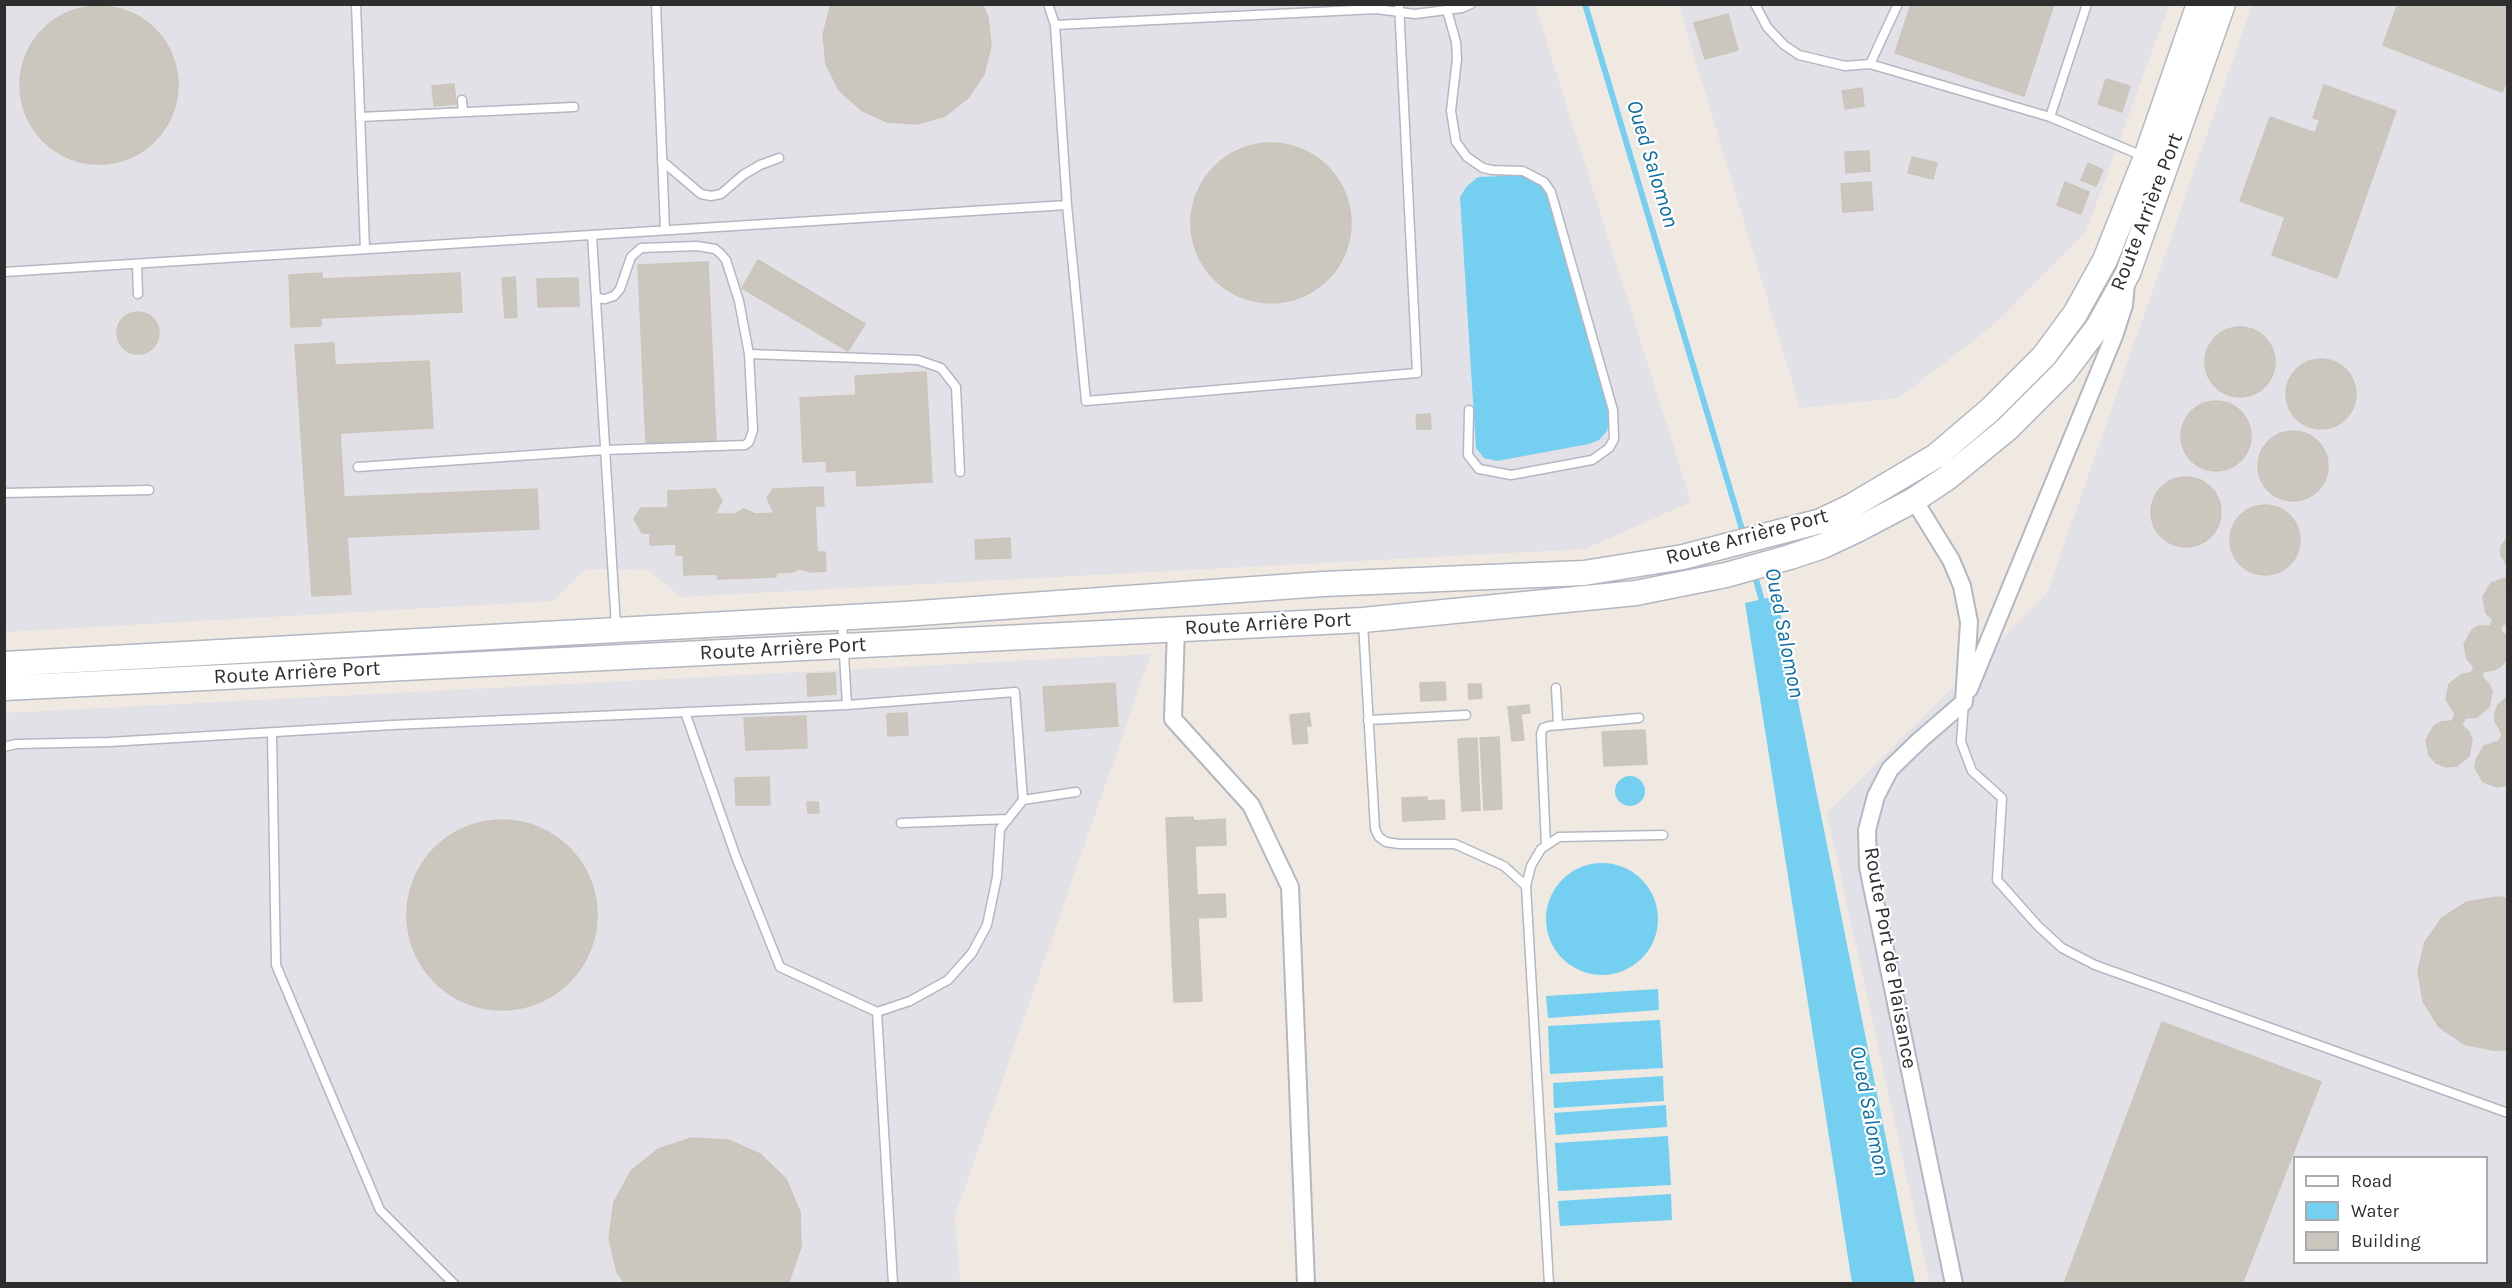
<!DOCTYPE html>
<meta charset="utf-8">
<style>
body{margin:0}
#map{position:relative;width:2512px;height:1288px;overflow:hidden;background:#efe9e1;font-family:Karla,sans-serif}
canvas{display:block}
.frame{position:absolute;inset:0;border:6px solid #2e2e2e;pointer-events:none}
.legend{position:absolute;left:2293px;top:1156px;width:195px;height:108px;box-sizing:border-box;background:#fff;border:2px solid #ababab;margin:0;padding:8px 10px;list-style:none;font-size:18px;color:#2e2e2e}
.legend li{display:flex;align-items:center;gap:12px;height:30px}
.legend b{width:30px;border:2px solid #ababab}
</style>
<div id="map">
<canvas width="2512" height="1288"></canvas>
<div class="frame"></div>
<ul class="legend">
<li><b style="height:8px;background:#fff"></b>Road</li>
<li><b style="height:16px;background:#75cff0"></b>Water</li>
<li><b style="height:16px;background:#cbc7bf"></b>Building</li>
</ul>
</div>
<script>
const c = document.querySelector('canvas').getContext('2d');
c.lineJoin = 'round';
function paint(path, color) { c.fillStyle = color; c.fill(path, 'evenodd'); }
const shape = rows => new Path2D(rows.map(r => 'M' + r).join(''));
function strokePath(path, color, width, dash) { c.strokeStyle = color; c.lineWidth = width; c.lineCap = dash ? 'butt' : 'round'; c.setLineDash(dash || []); c.stroke(path); }
function drawText(font, color, halo, rows, align = 'center') {
  c.font = font + ' Karla,sans-serif'; c.lineWidth = 4.5; c.setLineDash([]); c.textBaseline = 'middle'; c.strokeStyle = halo; c.fillStyle = color; for (const [text, x, y, turn = 0] of rows) {
    c.save(); c.translate(x, y); c.rotate((+turn || 0) * Math.PI / 180); c.textAlign = isNaN(turn) ? turn : align; if (halo) c.strokeText(text, 0, 0); c.fillText(text, 0, 0); c.restore();
  }
}
paint(shape([
 [5,5,1535,5,1691,502,1585,549,681,597,648,570,586,569,553,601,5,632],
 [1679,5,2169,5,2086,232,1995,324,1899,398,1800,408],
 [2252,5,2507,5,2507,1283,1930,1283,1827,813,2047,594],
 [2294,1158,2486,1158,2486,1262,2294,1262],
 [1151,654,955,1216,960,1283,5,1284,5,713]
]), '#e3e1e8');
paint(shape([
 [1528,175,1542,184,1549,197,1610,419,1607,431,1599,440,1589,444,1497,461,1484,458,1476,448,1460,197,1467,186,1478,177],
 [1777,596,1915,1283,1852,1283,1745,603],
 '1615 791a15 15 0 1 1 30 0a15 15 0 1 1-30 0Z',
 '1546 919a56 56 0 1 1 112 0a56 56 0 1 1-112 0Z',
 [1658,989,1659,1010,1548,1018,1546,996],
 [1660,1020,1663,1068,1550,1074,1548,1026],
 [1663,1076,1664,1101,1554,1108,1553,1083],
 [1666,1105,1667,1127,1556,1135,1554,1113],
 [1668,1136,1671,1185,1558,1191,1555,1143],
 [1671,1194,1672,1220,1560,1226,1558,1201]
]), '#75cff0');
strokePath(shape([
 [1585,4,1744,536],
 [1754,572,1763,605]
]), '#75cff0', 6);
const building = shape([
 [831,4,982,4,988,17,991,46,984,74,968,98,945,116,917,124,887,122,861,110,839,90,826,64,823,35,831,4],
 [1911,4,2054,4,2024,96,1895,53,1911,4],
 [2398,4,2508,4,2508,78,2502,92,2383,45,2398,4],
 '20 85a79 79 0 1 1 158 0a79 79 0 1 1-158 0Z',
 [1728,14,1738,50,1705,59,1694,23,1728,14],
 [2106,79,2130,86,2122,112,2098,104,2106,79],
 [454,84,456,104,434,106,432,86,454,84],
 [2324,85,2396,111,2337,278,2272,255,2285,217,2240,201,2270,117,2315,133,2320,120,2313,118,2324,85],
 [1862,88,1864,106,1845,109,1842,91,1862,88],
 '1191 223a80 80 0 1 1 160 0a80 80 0 1 1-160 0Z',
 [1869,151,1870,171,1846,173,1845,152,1869,151],
 [1912,157,1937,163,1933,179,1908,173,1912,157],
 [2088,163,2103,170,2096,186,2081,180,2088,163],
 [1871,182,1873,210,1843,212,1841,184,1871,182],
 [2065,182,2089,192,2081,214,2057,205,2065,182],
 [758,260,865,324,848,351,742,288,758,260],
 [708,262,716,440,646,443,638,265,708,262],
 [322,273,322,279,460,273,462,312,321,318,321,326,291,327,289,275,322,273],
 [515,277,517,317,505,318,502,278,515,277],
 [578,278,579,306,538,307,537,279,578,278],
 '117 333a21 21 0 1 1 42 0a21 21 0 1 1-42 0Z',
 '2205 362a35 35 0 1 1 70 0a35 35 0 1 1-70 0Z',
 [334,343,335,365,429,361,433,428,340,433,344,497,537,489,539,529,347,537,351,594,312,596,295,345,334,343],
 '2286 394a35 35 0 1 1 70 0a35 35 0 1 1-70 0Z',
 [926,372,932,482,857,486,856,470,827,472,826,461,803,462,800,398,856,395,855,376,926,372],
 '2181 436a35 35 0 1 1 70 0a35 35 0 1 1-70 0Z',
 [1430,414,1431,429,1417,429,1416,415,1430,414],
 '2258 466a35 35 0 1 1 70 0a35 35 0 1 1-70 0Z',
 '2151 512a35 35 0 1 1 70 0a35 35 0 1 1-70 0Z',
 [823,487,824,506,815,506,817,552,825,552,826,571,811,572,800,569,791,572,776,573,776,577,718,579,717,574,684,575,683,555,676,555,676,544,650,545,650,533,642,533,634,519,641,508,668,508,668,491,715,489,722,501,715,514,735,514,744,509,755,514,774,513,767,498,773,489,823,487],
 '2230 540a35 35 0 1 1 70 0a35 35 0 1 1-70 0Z',
 [2508,536,2508,567,2501,555,2501,547,2508,536],
 [1010,538,1011,558,976,559,975,540,1010,538],
 [2506,578,2508,624,2503,624,2500,630,2508,638,2508,658,2501,666,2494,670,2484,671,2482,677,2489,684,2492,692,2489,707,2477,717,2465,718,2462,725,2469,732,2472,740,2469,756,2457,766,2446,767,2436,763,2429,755,2426,740,2434,726,2441,722,2452,721,2455,714,2446,699,2449,684,2462,674,2471,673,2474,667,2467,659,2464,644,2472,630,2479,626,2490,626,2493,620,2486,613,2483,597,2491,583,2506,578],
 [835,673,836,694,808,696,807,674,835,673],
 [1445,682,1446,700,1421,701,1420,683,1445,682],
 [1115,683,1118,726,1046,731,1043,687,1115,683],
 [1468,684,1481,684,1482,698,1469,699,1468,684],
 [2508,696,2508,785,2498,787,2483,782,2475,768,2476,760,2484,746,2499,741,2502,734,2495,721,2495,713,2498,705,2508,696],
 [1529,705,1530,713,1521,714,1524,740,1512,741,1508,707,1529,705],
 [907,713,908,735,888,736,887,714,907,713],
 [1309,713,1311,726,1306,726,1308,743,1293,744,1290,715,1309,713],
 [806,716,807,748,746,750,744,718,806,716],
 [1645,730,1647,764,1604,766,1602,732,1645,730],
 [1499,737,1502,809,1484,810,1480,738,1499,737],
 [1477,738,1480,810,1462,811,1458,739,1477,738],
 [769,777,770,805,736,805,735,778,769,777],
 [1427,797,1427,801,1444,800,1445,819,1403,821,1402,798,1427,797],
 [807,802,818,802,819,813,808,813,807,802],
 [1193,817,1194,821,1225,819,1226,845,1195,846,1197,895,1225,894,1226,917,1198,918,1202,1001,1174,1002,1166,818,1193,817],
 '407 915a95 95 0 1 1 190 0a95 95 0 1 1-190 0Z',
 [2497,897,2508,898,2508,1050,2493,1050,2464,1044,2439,1027,2423,1001,2418,971,2425,942,2442,918,2467,902,2497,897],
 [2162,1022,2321,1082,2242,1284,2064,1284,2162,1022],
 [692,1138,728,1140,760,1154,786,1179,800,1212,801,1247,788,1284,625,1284,617,1272,609,1238,614,1202,631,1171,658,1149,692,1138]
]);
paint(building, '#cbc7bf');
strokePath(building, '#cbc5ba', 1.5);
const lane = shape([
 [356,4,365,249],
 [656,4,665,230],
 [1048,4,1055,25,1067,205,1086,401,1417,373,1399,4],
 [1755,4,1767,27,1784,45,1799,55,1845,66,1870,64,1898,4],
 [1447,10,1456,42,1457,59,1451,111,1456,142,1467,157,1483,168,1492,170,1523,171,1544,182,1551,192,1613,410,1614,439,1609,448,1592,460,1511,475,1479,469,1468,455,1469,410],
 [1055,25,1376,9,1415,14,1462,8,1471,4],
 [1870,64,2050,117,2145,157],
 [462,100,463,112],
 [360,117,574,107],
 [2050,117,2087,4],
 [662,161,701,194,711,196,721,194,743,175,760,165,779,158],
 [592,235,616,627],
 [137,264,138,294],
 [4,272,1067,205],
 [749,354,918,360,941,368,956,387,960,472],
 [358,467,605,450,745,445,749,442,753,430,749,354,739,301,726,260,721,254,715,249,697,246,641,248,631,257,620,289,614,296,605,299,596,298],
 [4,493,149,490],
 [842,621,847,705],
 [1363,623,1375,829,1379,837,1386,842,1399,844,1455,844,1504,866,1526,886,1549,1284],
 [1556,688,1558,725],
 [1964,702,1961,742,1972,771,2002,798,1997,880,2038,926,2062,948,2095,965,2508,1113],
 [1368,720,1466,715],
 [272,733,276,965,380,1210,454,1284],
 [4,747,16,744,109,742,392,725,847,705,1015,692,1023,800,1000,829,997,877,987,925,972,953,948,980,910,1001,877,1012,780,967,736,857,685,712],
 [1023,800,1076,792],
 [901,823,1008,819],
 [1546,845,1541,734,1543,728,1549,726,1639,718],
 [1526,886,1531,866,1541,849,1559,837,1663,835],
 [877,1012,893,1284]
]);
const street = shape([
 [1914,500,1951,560,1962,586,1969,622,1964,702,1920,740,1890,769,1876,796,1867,830,1868,867,1954,1284],
 [1176,629,1173,719,1251,805,1290,887,1306,1284],
 [1969,689,2114,336,2124,305,2126,283]
]);
const secondary = shape([
 [4,664,905,614,1323,584,1584,573,1683,557,1821,521,1850,507,1936,456,1990,410,2044,356,2075,314,2105,260,2146,157,2199,4],
 [4,688,1363,620,1636,593,1726,575,1790,557,1823,546,1857,530,1914,500,1947,478,2007,429,2064,372,2098,327,2128,273,2223,4]
]);
strokePath(lane, '#b4b7c1', 11);
strokePath(street, '#b4b7c1', 20);
strokePath(secondary, '#b4b7c1', 27);
strokePath(lane, '#fff', 8);
strokePath(street, '#fff', 16);
strokePath(secondary, '#fff', 24);
drawText('21px', '#2e2e2e', '#fff', [
 ["Route Arrière Port",2147,212,-69],
 ["Route Arrière Port",1747,537,-15],
 ["Route Arrière Port",1268,624,-3],
 ["Route Arrière Port",783,649,-3],
 ["Route Arrière Port",297,673,-3],
 ["Route Port de Plaisance",1890,958,80]
]);
drawText('italic 22px', '#0d6fa3', '#fff', [
 ["Oued Salomon",1652,164,73],
 ["Oued Salomon",1784,633,79],
 ["Oued Salomon",1869,1111,79]
]);
</script>
